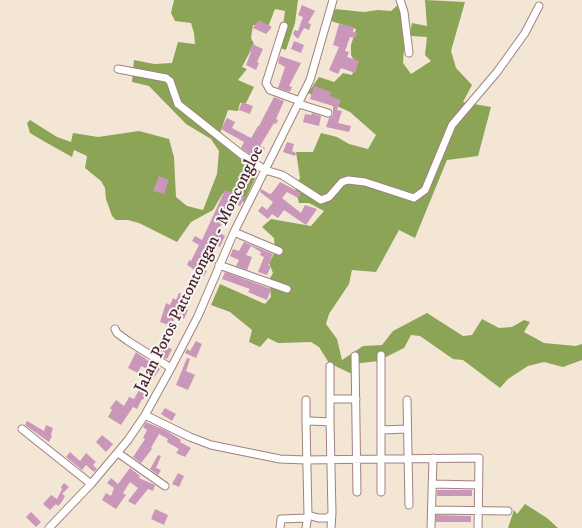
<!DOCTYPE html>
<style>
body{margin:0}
canvas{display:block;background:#f4e6d4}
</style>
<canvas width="582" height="528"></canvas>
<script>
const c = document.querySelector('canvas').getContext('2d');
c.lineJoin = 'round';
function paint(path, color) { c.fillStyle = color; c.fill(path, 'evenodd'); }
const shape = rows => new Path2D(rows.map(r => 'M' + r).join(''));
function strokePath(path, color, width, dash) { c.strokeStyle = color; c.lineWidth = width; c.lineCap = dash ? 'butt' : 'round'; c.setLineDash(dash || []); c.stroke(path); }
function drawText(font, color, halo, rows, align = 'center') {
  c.font = font + ' "IM FELL DW Pica",serif'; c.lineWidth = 4; c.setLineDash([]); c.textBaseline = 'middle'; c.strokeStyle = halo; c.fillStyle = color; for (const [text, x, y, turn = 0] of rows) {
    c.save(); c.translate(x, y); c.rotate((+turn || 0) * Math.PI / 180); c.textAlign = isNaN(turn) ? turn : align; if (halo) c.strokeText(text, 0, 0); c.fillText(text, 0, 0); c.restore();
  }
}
paint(shape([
 [174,0,298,0,295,23,286,50,280,48,285,11,275,9,268,27,253,25,251,38,254,44,242,67,247,69,238,80,254,87,246,103,240,103,238,111,228,110,218,139,257,174,244,202,223,193,213,210,191,222,177,242,139,223,128,220,116,220,112,216,106,199,105,188,101,181,85,168,87,156,74,150,72,157,47,143,30,133,27,123,30,120,57,137,71,142,73,133,98,137,139,131,169,139,174,157,176,197,187,206,203,210,217,174,219,151,211,139,186,124,149,86,132,82,134,60,154,64,172,63,178,42,195,44,194,33,191,23,175,21,171,13],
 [425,0,465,2,451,51,456,68,472,85,463,102,491,107,478,156,447,160,415,238,399,230,376,272,352,270,349,284,329,314,326,324,337,339,342,360,363,346,382,345,393,331,427,313,463,336,472,335,482,319,499,328,512,327,524,320,530,322,524,332,544,343,576,346,582,344,582,360,563,367,544,362,528,366,508,379,500,388,463,360,453,359,420,336,411,335,404,348,378,361,353,364,354,375,329,363,319,347,311,342,278,343,268,338,260,347,249,342,252,330,230,312,211,305,220,284,265,304,271,297,269,280,273,273,269,263,275,252,274,238,262,227,271,219,311,226,324,211,309,203,299,203,295,187,300,178,296,152,313,152,321,133,337,137,349,144,368,149,376,135,350,112,308,93,319,77,334,82,343,73,352,75,356,64,351,55,351,45,356,29,331,21,335,9,364,12,378,10,391,11,400,3,407,8,403,63,411,74,431,61,425,55,427,37,411,36,410,33,412,23,427,26],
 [525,504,547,518,558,528,508,528,514,510,517,514]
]), '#8ba456');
paint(shape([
 [302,5,315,11,308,23,311,24,309,30,304,28,298,39,293,34,295,30,298,31,303,17,298,15],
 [259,20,272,27,266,34,253,28],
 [339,24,354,27,353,32,357,33,355,38,350,37,345,51,349,52,347,57,359,61,355,73,341,68,338,74,329,70,339,47,333,45],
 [294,41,304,45,301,53,291,49],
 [252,44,263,49,257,62,259,63,256,70,246,65,251,52,249,51],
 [280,56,301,63,289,86,292,87,290,92,278,88,285,67,278,63],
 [314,86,331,92,330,96,341,100,337,110,342,111,338,123,351,126,349,132,326,127,329,118,333,115,333,106,310,99],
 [274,97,284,101,276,119,278,120,276,124,274,123,260,146,265,148,263,153,258,150,255,156,252,156,241,148,244,142,221,129,227,118,235,122,232,128,251,138,258,126,259,126],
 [242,102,253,106,250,114,239,110],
 [312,113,321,116,319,126,303,122,305,114,311,115],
 [287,142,294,144,292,151,296,153,295,156,283,152],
 [159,176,169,180,164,194,153,191],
 [280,182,301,193,298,198,287,192,282,198,301,213,305,205,317,209,306,225,284,210,278,218,272,214,268,219,258,211,262,206,267,210,273,202,260,192,261,189,270,194,272,193],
 [225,190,245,197,240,206,236,205,228,222,224,221,217,231,225,236,220,247,214,244,207,259,203,269,207,271,204,276,187,265,189,260,191,261,199,245,192,241,195,236,202,240],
 [244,242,273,254,268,265,271,266,267,275,258,272,264,257,260,255,261,252,251,246,246,255,252,257,247,270,236,266,239,260,230,256,233,249,239,251],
 [225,272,271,289,267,300,248,292,250,289,222,279],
 [179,293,188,296,183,307,188,310,184,319,176,315,171,326,160,322,166,303,170,305,173,298,176,300],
 [196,341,202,344,196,358,185,353,187,349,190,351],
 [163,345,172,349,167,359,158,354],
 [136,352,160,369,150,383,143,400,142,399,137,409,133,407,121,425,108,417,112,410,110,408,116,400,124,406,129,397,134,399,150,371,141,366,138,373,128,368],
 [187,358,190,359,186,371,195,375,188,390,176,385],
 [165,408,176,414,172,421,161,414],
 [27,421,44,431,46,425,53,428,51,435,52,436,49,442,25,425],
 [146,422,167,431,181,440,180,442,191,448,185,457,176,453,179,449,167,442,168,439,159,434,151,448,152,449,141,463,133,457,145,439,143,438,147,430,143,427],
 [102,435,113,444,106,452,96,442],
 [70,452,80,461,86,453,96,462,93,465,97,469,94,472,86,465,82,470,66,457],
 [158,455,161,456,156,468,161,470,158,475,150,469],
 [130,468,140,476,139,478,155,485,153,491,148,489,135,505,128,501,138,488,130,482,123,493,126,495,116,509,102,500,106,493,111,496,114,488,107,483,111,478,118,484],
 [178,473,184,476,179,487,172,484],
 [64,483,69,487,62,494,65,496,61,503,58,506,56,504,50,510,43,504,51,495,57,499,62,489,61,487],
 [437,490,472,490,472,496,437,496],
 [155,509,168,515,164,525,151,519],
 [31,512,41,522,36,527,26,517],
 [436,515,471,516,471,522,436,522]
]), '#ca96ba');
const minor = shape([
 [400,0,404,12,409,53],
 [284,26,266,83,270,90,300,101],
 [118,69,166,78,170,81,178,104,241,154,265,170,282,175,321,200,329,197,342,182,348,180,365,182,414,198,425,190,452,125,497,72,525,33,539,6],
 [299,104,328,113],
 [234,232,279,251],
 [219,265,287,289],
 [115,329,117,333,128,341,171,368],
 [381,355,381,492],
 [355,356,357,492],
 [330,366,330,422],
 [330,399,356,399],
 [306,400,306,422],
 [407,400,409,505],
 [145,415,190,437,211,445,280,459,306,460,382,459],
 [22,429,91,484],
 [381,430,407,429],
 [118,453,165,486],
 [382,459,479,458,478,528],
 [432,484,479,485],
 [432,510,508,511],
 [49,528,91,484,128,440,145,415,171,368,198,316,234,232,310,80,333,0],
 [280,528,281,519,307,518],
 [306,528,308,515],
 [331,528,332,513,330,422,311,421,306,422,308,515,318,518,327,518,331,515],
 [431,528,433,458]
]);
strokePath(minor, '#9f8280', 9);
strokePath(minor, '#fff', 7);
drawText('17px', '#4a1f2b', '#f6f6f2', [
 ["Jalan Poros Pattontongan - Moncongloe",200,270,-64]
]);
</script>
